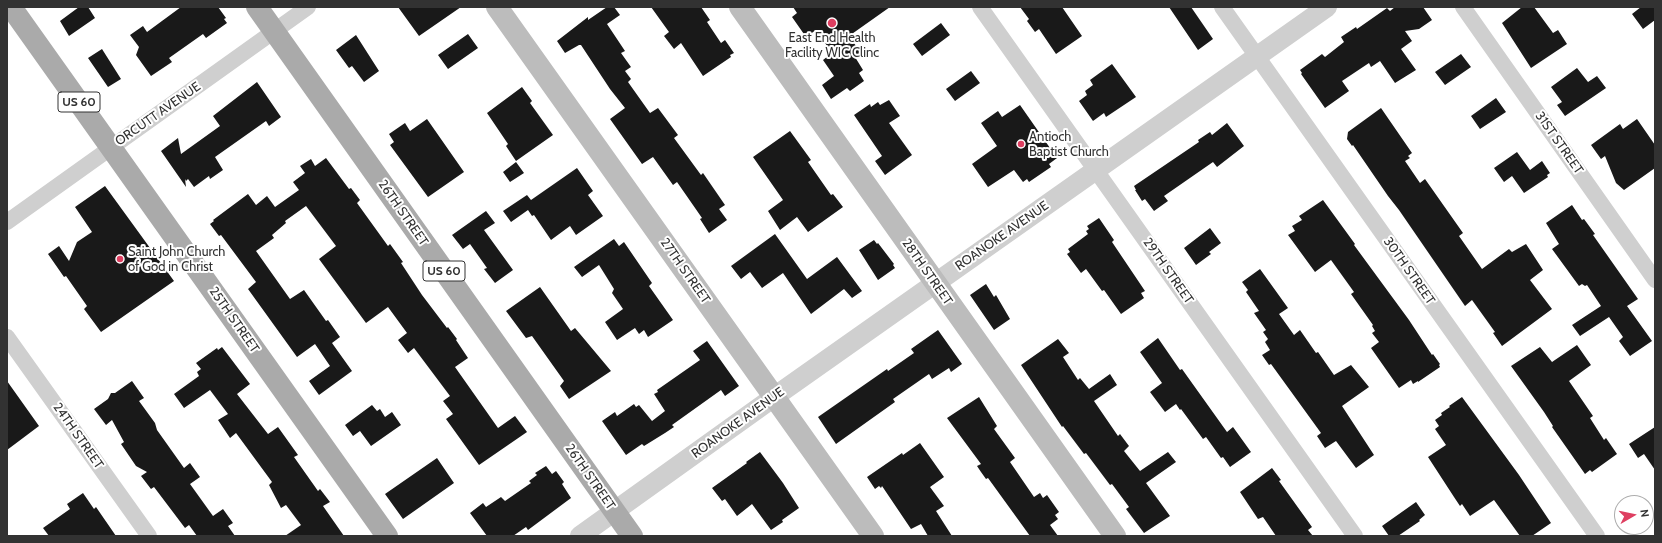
<!DOCTYPE html>
<style>
body{margin:0}
#map{position:relative;width:1662px;height:543px;overflow:hidden;background:#fff;font-family:Cabin,sans-serif}
canvas{display:block}
.frame{position:absolute;inset:0;border:8px solid #323232;pointer-events:none}
.north{position:absolute;left:1614px;top:495px;width:40px;height:40px;box-sizing:border-box;background:#fff;border:1px solid #adadad;border-radius:50%;rotate:81deg;font-size:11px;font-weight:700;line-height:16px;text-align:center;color:#323232}
.north::after{content:'';display:block;margin:auto;width:14px;height:18px;background:#de3f61;clip-path:polygon(50% 0,100% 100%,50% 72%,0 100%)}
</style>
<div id="map">
<canvas width="1662" height="543"></canvas>
<div class="frame"></div>
<div class="north">N</div>
</div>
<script>
const c = document.querySelector('canvas').getContext('2d');
c.lineJoin = 'round';
function paint(path, color) { c.fillStyle = color; c.fill(path, 'evenodd'); }
const shape = rows => new Path2D(rows.map(r => 'M' + r).join(''));
function strokePath(path, color, width, dash) { c.strokeStyle = color; c.lineWidth = width; c.lineCap = dash ? 'butt' : 'round'; c.setLineDash(dash || []); c.stroke(path); }
function drawText(font, color, halo, rows, align = 'center') {
  c.font = font + ' Cabin,sans-serif'; c.lineWidth = 4; c.setLineDash([]); c.textBaseline = 'middle'; c.strokeStyle = halo; c.fillStyle = color; for (const [text, x, y, turn = 0] of rows) {
    c.save(); c.translate(x, y); c.rotate((+turn || 0) * Math.PI / 180); c.textAlign = isNaN(turn) ? turn : align; if (halo) c.strokeText(text, 0, 0); c.fillText(text, 0, 0); c.restore();
  }
}
paint(shape([
 [79,7,88,7,95,18,69,36,60,21],
 [181,7,218,7,226,18,224,19,227,23,206,38,203,34,169,58,172,62,151,76,136,55,139,47,130,35,143,26,147,32],
 [398,7,461,7,419,36],
 [607,7,614,7,620,15,607,24,625,51,621,53,631,67,625,71,631,79,628,82,650,113,658,108,678,135,674,138,701,175,703,173,725,205,719,209,727,220,709,233,700,219,702,218,677,182,673,185,653,157,642,164,610,119,625,108,610,89,581,45,579,45,565,53,557,41,588,17,588,20],
 [651,7,701,7,710,20,707,22,721,43,725,40,734,53,730,55,731,57,703,76,681,43,674,49,664,36,669,32],
 [793,7,890,7,849,36,861,53,855,57,863,70,859,73,864,81,850,91,847,88,831,99,822,85,834,76,823,60,832,53,816,30,806,37,792,17,797,13],
 [1020,7,1062,7,1082,36,1056,54,1039,29,1035,32,1027,21,1029,19],
 [1169,7,1191,7,1213,39,1198,50],
 [1395,7,1423,7,1432,20,1419,29,1405,31,1412,41,1401,49,1416,70,1395,83,1380,61,1371,67,1369,63,1342,81,1349,91,1325,108,1301,74,1302,73,1300,70,1322,54,1325,57,1344,42,1341,37,1356,27,1357,29,1387,8,1390,11],
 [1522,7,1534,7,1553,33,1558,30,1567,44,1531,68,1502,23],
 [1641,7,1655,7,1655,20,1643,29,1632,14],
 [941,23,950,35,922,56,913,44],
 [468,34,478,48,448,69,438,55],
 [356,35,379,71,364,82,352,66,349,68,336,50],
 [102,49,121,79,108,87,88,58],
 [1461,54,1471,67,1445,85,1435,72],
 [1112,64,1136,97,1106,117,1104,113,1093,121,1079,101,1087,95,1085,91,1093,85,1090,80],
 [1577,68,1588,82,1597,76,1606,88,1565,116,1557,105,1562,102,1551,87],
 [971,71,980,83,955,101,946,89],
 [257,82,281,117,269,126,266,121,215,157,223,170,210,179,209,176,194,187,188,179,186,181,185,179,186,187,161,151,178,138,181,154,220,126,213,116],
 [522,87,532,101,530,103,553,135,516,161,506,146,508,144,487,113],
 [1496,98,1506,112,1480,129,1471,116],
 [889,100,900,116,889,123,912,155,885,175,875,161,882,156,854,115,870,104,871,107,878,102,880,105],
 [1020,105,1057,158,1049,164,1051,167,1029,182,1027,179,1023,182,1014,170,988,187,972,164,997,146,981,123,998,111,1002,117],
 [1381,108,1412,153,1408,156,1410,158,1405,161,1420,183,1425,179,1463,233,1459,236,1482,269,1509,249,1512,252,1526,244,1543,270,1530,280,1552,309,1502,346,1493,333,1495,332,1472,300,1465,306,1399,210,1388,196,1353,145,1352,146,1347,139,1348,132],
 [427,119,464,172,428,197,390,145,394,142,389,134,405,123,410,131],
 [1637,119,1655,145,1655,168,1624,190,1616,183,1605,156,1601,159,1591,145,1620,124,1623,129],
 [1227,123,1244,146,1217,167,1213,162,1164,196,1168,201,1154,211,1145,199,1142,201,1135,190,1136,190,1134,186,1199,142,1198,140,1210,132,1212,135],
 [790,131,811,160,808,162,831,195,833,194,843,207,808,232,797,217,780,230,768,211,783,200,753,157],
 [1517,152,1530,170,1542,161,1550,173,1547,175,1548,177,1524,193,1512,176,1504,182,1494,168],
 [326,158,349,189,351,188,360,200,357,203,388,246,390,244,403,262,401,263,422,295,447,328,448,327,457,339,456,340,468,358,455,367,498,428,515,416,527,432,479,465,446,419,453,414,443,401,450,396,414,348,408,353,398,340,407,333,388,307,366,323,319,259,336,246,306,206,285,221,286,223,272,235,274,238,256,251,290,299,304,290,326,321,328,320,340,337,332,343,352,371,319,395,309,381,330,366,315,344,297,357,248,289,256,282,221,235,219,236,210,224,214,221,213,220,248,194,256,205,267,196,275,207,299,190,293,182,305,173,300,166,311,159,315,166],
 [516,162,524,173,510,182,503,172],
 [577,168,593,191,588,195,603,216,576,235,570,226,551,240,534,215,532,216,528,210,511,222,503,211,527,195,531,200],
 [105,186,174,281,101,332,84,309,87,306,66,276,64,277,48,254,59,246,69,261,77,242,92,232,75,207],
 [1323,200,1355,244,1354,245,1409,320,1432,355,1433,354,1440,364,1439,365,1440,367,1418,382,1418,381,1413,384,1411,380,1399,388,1371,348,1379,342,1372,333,1375,331,1372,326,1373,325,1351,294,1354,292,1331,260,1315,272,1288,235,1295,231,1292,226,1302,220,1299,216],
 [1572,205,1582,220,1584,219,1595,234,1593,235,1638,299,1627,306,1652,341,1630,356,1619,341,1623,337,1609,317,1580,336,1572,325,1601,306,1587,285,1585,286,1582,284,1579,286,1552,249,1559,244,1546,223],
 [486,211,495,223,484,230,513,270,495,283,484,269,487,268,470,244,463,249,452,235],
 [1099,218,1114,240,1112,242,1145,291,1141,293,1144,298,1121,314,1104,290,1102,291,1086,269,1081,273,1067,254,1070,252,1068,249,1088,234,1086,231,1089,229,1087,226],
 [1210,228,1221,243,1209,252,1211,254,1196,265,1184,248],
 [775,234,807,279,837,257,862,291,852,298,844,289,811,314,783,273,762,288,750,272,741,279,731,266],
 [614,239,619,246,624,242,652,283,649,286,673,320,648,337,644,330,639,334,635,328,617,340,605,322,623,309,612,293,614,289,599,265,582,277,574,267],
 [874,240,877,244,878,243,894,264,893,265,895,268,878,280,859,250],
 [1260,269,1288,308,1279,314,1294,335,1300,330,1316,353,1318,352,1334,375,1351,365,1369,387,1342,406,1374,455,1356,468,1336,441,1325,448,1317,436,1321,433,1271,364,1269,365,1262,355,1270,350,1265,342,1268,339,1263,332,1266,330,1254,313,1259,311,1246,292,1248,290,1242,282],
 [986,284,994,297,996,295,1010,319,994,330,970,295],
 [540,287,571,331,575,328,611,371,569,399,560,386,564,381,532,336,526,338,506,311],
 [938,330,962,364,951,372,949,368,932,379,929,374,893,399,895,402,836,444,818,417,887,369,888,371,914,353,911,349],
 [1158,338,1180,370,1182,369,1227,432,1233,427,1251,452,1230,467,1223,457,1221,458,1206,437,1203,439,1181,409,1180,410,1176,404,1165,412,1150,392,1162,383,1140,352],
 [1058,339,1069,353,1063,357,1078,380,1080,378,1089,389,1110,374,1117,385,1094,401,1118,436,1120,434,1129,446,1124,451,1140,471,1168,452,1176,462,1146,483,1170,516,1144,533,1126,509,1129,507,1112,484,1110,485,1086,453,1084,454,1063,426,1062,427,1021,365],
 [707,341,739,386,725,396,721,390,672,425,674,427,665,433,644,446,642,444,626,455,602,421,615,412,617,416,634,404,636,407,639,405,652,421,665,411,654,394,658,392,657,390,700,360,693,351],
 [1577,345,1591,365,1569,381,1593,416,1590,418,1604,440,1606,438,1617,454,1592,472,1590,470,1585,474,1552,427,1553,426,1544,412,1511,366,1540,347,1552,362],
 [222,347,250,384,237,394,268,434,278,427,298,455,294,457,318,491,320,489,330,502,323,506,344,536,285,536,301,525,286,505,281,508,269,485,272,482,236,433,230,438,218,420,228,414,210,390,184,408,174,394,199,376,197,372,201,369,196,363,217,348,218,350],
 [7,381,39,426,7,450],
 [132,381,144,398,139,401,155,423,157,430,184,468,190,463,200,477,190,484,213,516,223,509,233,523,228,526,235,536,197,536,189,525,185,528,154,487,151,489,141,476,147,472,136,466,121,444,124,442,112,420,106,425,94,409,108,399,111,393,115,393],
 [979,397,997,426,994,429,1015,458,1010,462,1034,497,1040,493,1043,498,1047,495,1059,512,1055,515,1058,519,1050,525,1058,536,1030,536,988,478,986,479,981,472,977,466,981,464,947,418],
 [1462,397,1519,475,1551,523,1532,536,1520,536,1494,500,1470,516,1462,504,1460,506,1454,497,1428,457,1446,445,1435,429,1439,426,1435,420,1442,415,1441,413,1450,407,1449,406],
 [372,405,377,411,380,409,385,417,392,412,401,425,371,446,360,431,353,436,345,425],
 [1655,427,1655,470,1644,454,1638,458,1629,444],
 [920,443,944,477,930,487,944,506,936,511,952,536,928,536,921,524,911,529,882,486,881,488,879,486,875,489,867,477,902,453,903,455],
 [760,452,783,483,799,508,782,520,783,522,771,530,752,504,737,516,725,499,722,501,712,488,747,463,746,462],
 [437,458,454,483,403,519,385,494],
 [546,466,552,474,556,471,564,482,562,484,571,498,528,530,526,527,513,536,487,536,470,513,483,503,486,507,501,497,505,501,531,483,529,481,537,475,535,473],
 [1272,468,1281,480,1279,481,1312,527,1308,530,1313,536,1276,536,1263,517,1258,519,1240,492],
 [83,493,94,509,96,507,116,536,49,536,43,528,70,509,67,504],
 [1416,502,1425,515,1419,520,1420,521,1398,536,1389,536,1382,526]
]), '#191919');
strokePath(shape([
 [980,7,1355,536],
 [1222,7,1597,536],
 [1463,7,1655,280],
 [7,222,308,7],
 [7,337,149,536]
]), '#cfcfcf', 16);
strokePath(shape([
 [580,536,774,397,1327,7]
]), '#cfcfcf', 20);
strokePath(shape([
 [497,7,873,536],
 [740,7,1115,536]
]), '#bcbcbc', 22);
strokePath(shape([
 [11,7,387,536],
 [257,7,632,536]
]), '#aaa', 22);
for (const [x, y, r, color] of [
 [832,23,5,"#de3f61"],
 [1021,144,4,"#de3f61"],
 [120,259,4,"#de3f61"]
]) { const dot = new Path2D(); dot.arc(x, y, r, 0, 2 * Math.PI); c.fillStyle = color; c.fill(dot); strokePath(dot, '#fff', 1.5); }
for (const [x, y, w] of [
 [79,102,42],
 [444,271,42]
]) { const box = new Path2D(); box.roundRect(x - w / 2, y - 10, w, 20, 3); c.fillStyle = '#fff'; c.fill(box); strokePath(box, '#323232', 1); }
drawText('bold 12px', '#323232', null, [
 ["US 60",79,102],
 ["US 60",444,271]
]);
drawText('13px', '#323232', '#fff', [
 ["East End Health",832,38,"center"],
 ["Facility WIC Clinc",832,53,"center"],
 ["Antioch",1029,137],
 ["Baptist Church",1029,152],
 ["Saint John Church",128,252],
 ["of God in Christ",128,267]
], 'left');
drawText('13px', '#323232', '#fff', [
 ["ORCUTT AVENUE",158,114,-35],
 ["31ST STREET",1559,143,55],
 ["26TH STREET",403,213,55],
 ["ROANOKE AVENUE",1002,236,-35],
 ["27TH STREET",685,271,55],
 ["29TH STREET",1168,271,55],
 ["30TH STREET",1409,271,55],
 ["28TH STREET",927,272,55],
 ["25TH STREET",234,320,55],
 ["ROANOKE AVENUE",738,423,-36],
 ["24TH STREET",78,436,55],
 ["26TH STREET",590,477,55]
]);
</script>
